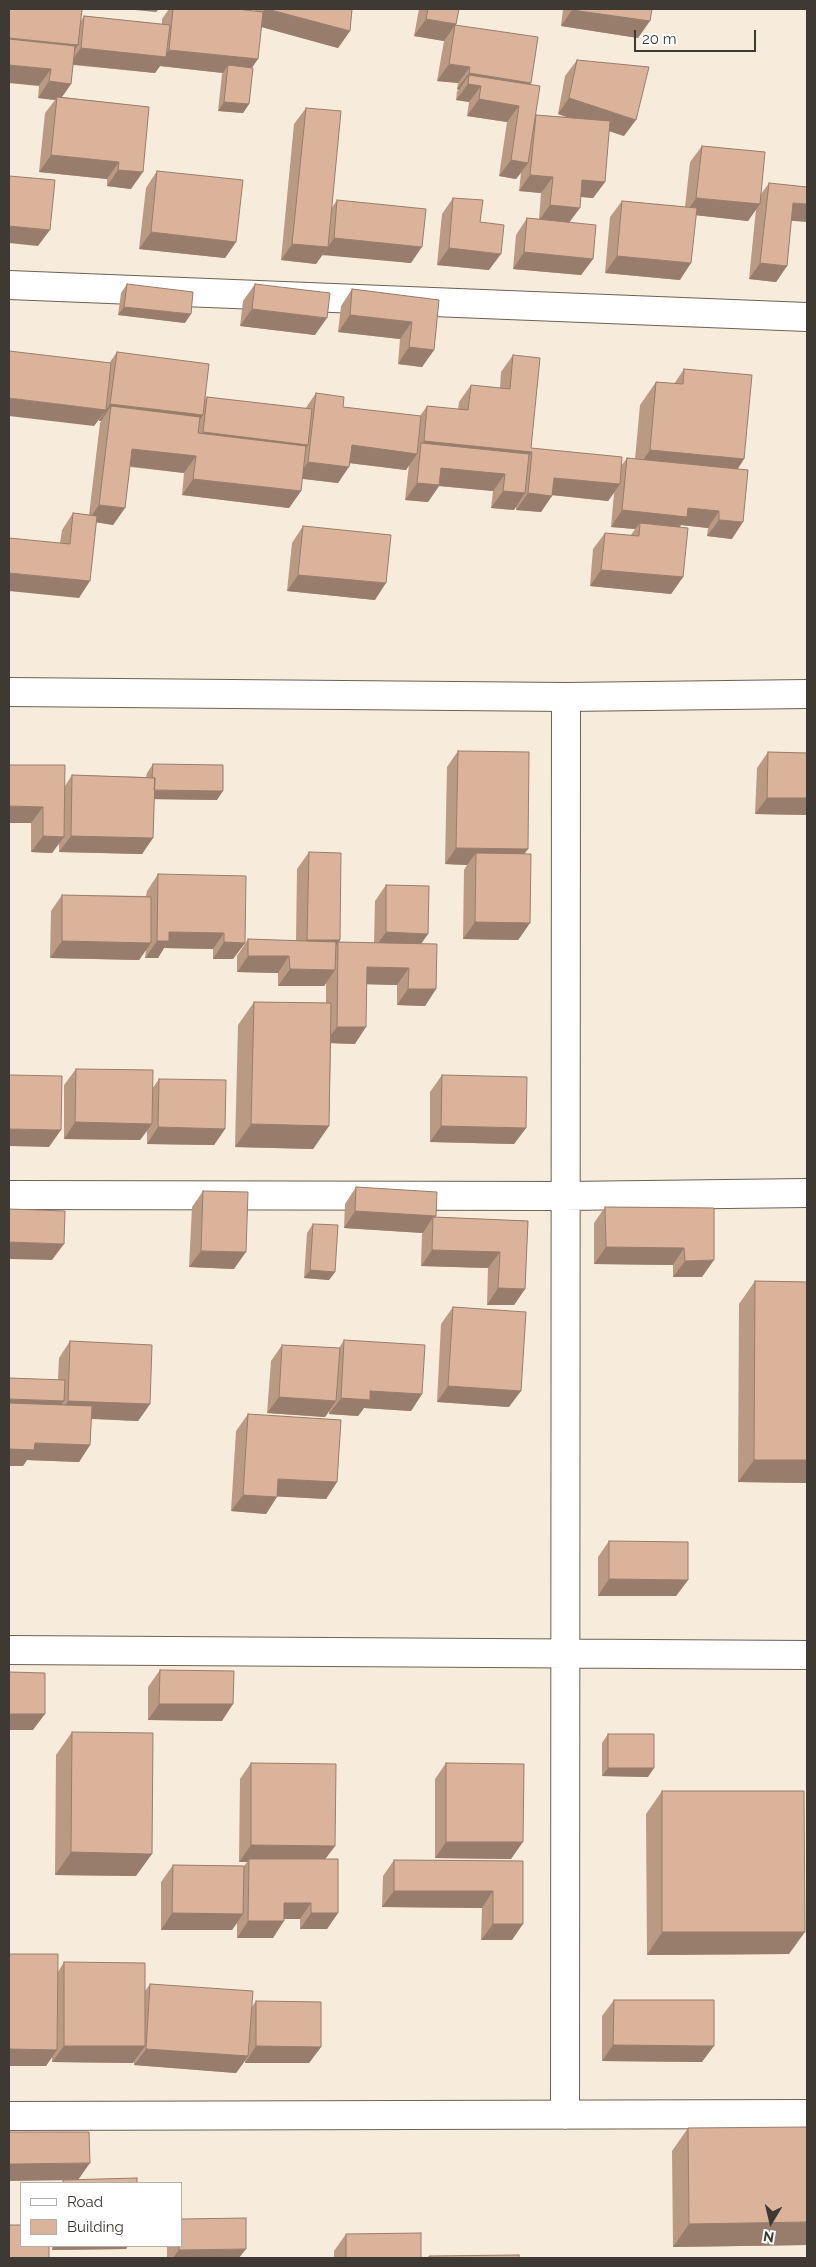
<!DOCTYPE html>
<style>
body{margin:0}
#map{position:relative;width:816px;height:2267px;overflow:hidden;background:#f7ebdb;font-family:Raleway,sans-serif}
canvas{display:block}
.frame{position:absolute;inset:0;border:10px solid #3e3933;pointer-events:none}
.legend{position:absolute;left:20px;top:2182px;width:162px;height:65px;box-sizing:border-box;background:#fff;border:1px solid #b2b0ad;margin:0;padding:6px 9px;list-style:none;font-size:15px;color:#3e3933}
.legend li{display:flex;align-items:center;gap:10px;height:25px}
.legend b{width:25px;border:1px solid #b2b0ad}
.north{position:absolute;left:746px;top:2197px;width:50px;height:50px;-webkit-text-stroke:4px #fff;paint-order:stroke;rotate:189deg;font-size:14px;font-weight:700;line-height:20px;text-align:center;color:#3e3933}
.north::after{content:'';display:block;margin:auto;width:18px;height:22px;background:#3e3933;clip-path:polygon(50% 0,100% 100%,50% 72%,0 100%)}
.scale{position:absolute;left:634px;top:30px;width:122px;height:22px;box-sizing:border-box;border:2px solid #3e3933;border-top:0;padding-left:6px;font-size:15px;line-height:18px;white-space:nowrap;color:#3e3933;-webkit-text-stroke:4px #fff;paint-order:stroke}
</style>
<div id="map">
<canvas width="816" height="2267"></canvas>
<div class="frame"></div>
<ul class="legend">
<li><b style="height:6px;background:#fff"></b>Road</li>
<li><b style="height:14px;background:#dab39a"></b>Building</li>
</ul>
<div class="north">N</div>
<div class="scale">20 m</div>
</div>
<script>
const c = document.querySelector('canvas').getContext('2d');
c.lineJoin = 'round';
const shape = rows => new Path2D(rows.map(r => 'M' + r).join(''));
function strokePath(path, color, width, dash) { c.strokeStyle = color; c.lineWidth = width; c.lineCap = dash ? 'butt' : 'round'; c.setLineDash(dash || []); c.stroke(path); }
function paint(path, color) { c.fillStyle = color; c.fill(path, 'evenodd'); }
const street = shape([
 [9,285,807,317],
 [9,1195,565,1196,807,1193],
 [9,1650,807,1655],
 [565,2115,566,697],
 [9,2116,807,2114]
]);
const secondary = shape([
 [9,692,566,697,807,694]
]);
strokePath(street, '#6d6254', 30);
strokePath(secondary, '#6d6254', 30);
strokePath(street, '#fff', 28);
strokePath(secondary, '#fff', 28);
paint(shape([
 [169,9,237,9,255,11,255,9,352,9,350,31,338,48,262,27,252,68,249,104,243,113,218,111,222,74,223,73,160,66,155,73,73,65,71,84,62,97,149,107,131,189,107,186,107,179,39,172,45,113,55,100,38,98,39,86,84,16,162,24,162,19],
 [419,9,459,9,456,25,530,84,535,116,536,115,567,117,558,114,565,76,577,60,624,136,609,131,605,182,593,198,581,197,570,222,593,259,581,275,513,269,516,235,527,218,539,219,541,193,519,191,521,173,516,179,499,176,507,122,467,116,469,102,456,100,457,91,459,90,457,89,458,83,437,81,444,41,414,36],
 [563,9,652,9,638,38,561,26],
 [306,108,331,209,337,200,411,263,323,254,316,264,281,260,294,124],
 [702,146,761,194,769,183,791,221,787,266,776,282,749,279,756,209,748,221,696,215,680,280,605,273,610,217,622,201,685,207,690,162],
 [157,171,236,242,225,258,139,249,146,188],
 [453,198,489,270,437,265,442,214],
 [127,284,185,323,118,315,121,293],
 [255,284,315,335,240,326,243,301],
 [352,289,439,300,434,350,422,367,398,364,400,339,338,332,341,306],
 [117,352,204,400,207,397,305,409,316,393,343,407,420,416,427,406,458,409,459,402,471,385,500,388,501,372,513,355,531,448,621,466,627,458,635,459,640,405,656,382,674,384,684,369,744,459,738,469,732,539,707,536,708,528,681,525,680,527,683,577,671,594,590,586,593,549,605,533,631,535,635,529,611,527,614,493,608,501,552,495,541,512,516,510,516,506,514,510,491,508,493,491,439,486,428,502,405,500,409,465,406,470,350,463,338,483,302,479,301,491,289,508,182,495,184,473,130,467,125,508,113,525,96,522,79,598,60,543,62,530,73,513,89,515,100,423,101,421,99,421,99,419,94,426,110,362],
 [303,526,375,600,287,591,292,543],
 [458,751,528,849,524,854,530,923,518,940,463,939,464,870,467,865,445,864,447,767],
 [768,752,807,753,807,815,755,814,757,768],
 [153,764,217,800,154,799,153,838,142,854,59,852,59,843,52,853,31,852,31,823,9,823,65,786,72,775,146,777,147,773],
 [309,852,340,940,339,942,374,943,375,901,386,885,428,934,421,944,436,989,425,1006,397,1005,397,985,367,984,355,1044,331,1043,329,1126,313,1149,235,1147,238,1025,254,1002,326,1003,326,983,324,986,278,986,278,973,237,972,237,956,248,939,296,941,297,869],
 [158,874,245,943,233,959,213,959,213,949,164,948,158,958,145,958,146,950,139,960,50,958,51,911,62,895,146,896,147,891],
 [76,1069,152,1089,159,1079,225,1129,214,1145,147,1144,147,1131,140,1140,64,1139,64,1085],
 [442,1075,526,1128,514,1144,430,1142,430,1092],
 [356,1187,436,1217,528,1221,525,1289,514,1305,487,1305,488,1268,421,1266,422,1234,423,1233,344,1228,345,1204],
 [203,1191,234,1269,189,1267,192,1207],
 [605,1207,714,1208,702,1277,673,1277,673,1265,594,1264,594,1223],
 [313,1224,335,1272,329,1280,304,1278,307,1233],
 [755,1281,807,1282,807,1483,738,1482,739,1304],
 [453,1307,509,1407,437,1402,441,1324],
 [344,1340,422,1394,411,1411,364,1408,358,1416,329,1414,329,1411,325,1417,267,1413,271,1361,282,1345,339,1348],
 [70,1341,150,1404,138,1421,91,1419,90,1445,79,1462,27,1460,23,1466,58,1379,59,1358],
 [248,1414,337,1482,326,1499,277,1496,266,1514,231,1511,236,1431],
 [609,1541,688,1580,676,1596,598,1596,598,1557],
 [160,1670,222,1721,148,1720,148,1687],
 [72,1732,136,1876,55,1875,56,1755],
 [608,1734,648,1777,602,1776,602,1743],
 [251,1763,335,1846,325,1859,338,1913,327,1929,300,1929,300,1919,284,1919,273,1938,237,1938,237,1923,232,1930,161,1930,161,1882,173,1865,244,1866,247,1862,239,1862,240,1779],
 [446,1763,511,1859,435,1858,435,1779],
 [662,1791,789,1954,647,1955,646,1814],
 [394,1860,523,1861,512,1940,481,1940,482,1908,382,1907,383,1876],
 [9,1954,58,1972,64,1962,145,1991,150,1984,251,2008,256,2001,321,2047,309,2063,245,2063,245,2061,236,2073,134,2065,134,2061,133,2063,52,2062,52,2056,46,2066,9,2066],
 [614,2000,702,2062,602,2061,602,2016],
 [688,2128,807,2245,673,2247,672,2151],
 [346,2234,421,2258,334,2258,334,2251],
 [52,2246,128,2246,126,2249,52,2250],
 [167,2246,181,2246,239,2258,167,2258]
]), '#bb9a84');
paint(shape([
 [124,9,159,9,156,12],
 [265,9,267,9,350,31,338,48,254,25],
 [572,10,650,21,638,38,561,26],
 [426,19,456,24,455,25,444,41,414,36],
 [9,38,78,45,67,61,9,55],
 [81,48,164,56,169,50,258,59,247,75,228,65,223,73,160,66,155,73,69,64],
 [449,64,470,67,458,83,437,81],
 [9,65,51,69,39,86,9,83],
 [469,73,531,83,519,99,481,86,469,102,456,100,468,84,469,75,459,90,457,89],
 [49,81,71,84,59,101,57,97,55,100,38,98],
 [569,98,636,120,624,136,558,114],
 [479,99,519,106,507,122,467,116],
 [224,102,249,104,243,113,218,111],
 [51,155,119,162,107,179,39,172],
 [511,160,528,163,516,179,499,176],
 [118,170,143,172,131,189,107,186],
 [530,175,553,177,541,193,519,191],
 [582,180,605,182,593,198,571,196],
 [696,198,760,204,748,221,685,214],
 [793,203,807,204,807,222,782,220],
 [550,205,580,208,568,224,538,222],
 [9,226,50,230,38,246,9,243],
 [151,232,236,242,225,258,139,249],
 [334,238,422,247,411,263,322,255],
 [292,244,328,247,316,264,281,260],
 [449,248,501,254,489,270,437,265],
 [524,252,593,259,581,275,513,269],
 [617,256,691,263,680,280,605,273],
 [760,263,787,266,776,282,749,279],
 [124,307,191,314,185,323,118,315],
 [252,309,327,318,315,335,240,326],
 [350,315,412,322,400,339,338,332],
 [409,347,434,350,422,367,398,364],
 [9,398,106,410,94,426,9,416],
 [110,404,203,415,191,431,111,406,101,421,99,421],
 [203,432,308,445,296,461,191,448],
 [424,441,532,452,520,468,421,445],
 [352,445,417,454,406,470,340,462],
 [132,449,196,456,184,473,120,465],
 [650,450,744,459,728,482,634,473],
 [308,462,349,467,338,483,297,478],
 [441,468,505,474,493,491,439,486,428,502,405,500,417,483],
 [554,478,620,484,608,501,542,494],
 [193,479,301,491,289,508,182,495],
 [503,491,525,493,514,510,491,508],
 [528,493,552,496,541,512,516,510],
 [99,505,125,508,113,525,88,521],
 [688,508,719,511,708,528,681,525,675,533,640,523,635,529,611,527,622,510],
 [719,520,743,522,732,539,707,536],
 [601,570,683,577,671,594,590,586],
 [9,573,90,581,79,598,9,591],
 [298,575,386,583,375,600,287,591],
 [152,790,223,791,217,800,146,799],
 [767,798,807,798,807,815,755,814],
 [9,806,43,807,31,823,9,823],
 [43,836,64,837,52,853,31,852],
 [71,836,153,838,142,854,59,852],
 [456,848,528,849,516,865,476,853,467,865,445,864],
 [475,922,530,923,518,940,463,939],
 [169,932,224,933,213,949,164,948,158,958,145,958,157,941],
 [386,932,428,934,416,950,374,949],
 [307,940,340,940,328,957,295,956],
 [62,941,151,943,139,960,50,958],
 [224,942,245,943,233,959,213,959],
 [248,956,289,956,278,973,237,972],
 [367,967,409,968,397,985,355,984],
 [290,969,335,970,324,986,278,986],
 [408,989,436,989,425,1006,397,1005],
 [337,1027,366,1027,355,1044,325,1043],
 [75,1122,152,1124,140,1140,64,1139],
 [251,1124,329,1126,313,1149,235,1147],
 [441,1126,526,1128,514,1144,430,1142],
 [158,1127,225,1129,214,1145,147,1144],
 [9,1129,61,1130,49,1147,9,1146],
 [355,1211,436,1216,433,1221,433,1217,423,1233,344,1228],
 [9,1242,64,1244,52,1260,9,1259],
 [606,1247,684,1248,673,1265,594,1264],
 [432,1250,500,1252,488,1268,421,1266],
 [201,1251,246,1252,234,1269,189,1267],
 [714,1260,702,1277,673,1277,685,1261],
 [310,1270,335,1272,329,1280,304,1278],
 [498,1288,525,1289,514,1305,487,1305],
 [448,1386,521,1391,509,1407,437,1402],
 [370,1391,422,1394,411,1411,364,1408,358,1416,329,1414,341,1398],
 [279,1397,336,1401,325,1417,267,1413],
 [9,1399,64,1401,53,1418,9,1416],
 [68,1401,150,1404,138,1421,57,1417],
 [35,1443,90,1445,79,1462,27,1460,23,1466,9,1466,9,1449],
 [754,1460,807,1460,807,1483,738,1482],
 [278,1479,337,1482,326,1499,267,1496],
 [243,1495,277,1497,266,1514,231,1511],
 [609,1579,688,1580,676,1596,598,1596],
 [159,1704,233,1704,222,1721,148,1720],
 [9,1714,45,1714,33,1730,9,1730],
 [608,1768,654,1768,648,1777,602,1776],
 [446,1842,523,1842,511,1859,435,1858],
 [251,1845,335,1846,323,1862,249,1859,247,1862,239,1862],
 [71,1852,152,1854,136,1876,55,1875],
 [394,1891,493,1891,482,1908,382,1907],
 [284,1903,311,1903,300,1919,273,1919],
 [172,1913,243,1914,232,1930,161,1930],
 [311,1913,338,1913,327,1929,300,1929],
 [248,1921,284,1921,273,1938,237,1938],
 [493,1924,523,1924,512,1940,481,1940],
 [662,1932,805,1932,789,1954,647,1955],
 [613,2045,714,2046,702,2062,602,2061],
 [64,2046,145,2046,133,2063,52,2062],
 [256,2046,321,2047,309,2063,245,2063],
 [9,2049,57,2050,46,2066,9,2066],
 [146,2049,248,2056,236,2073,134,2065],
 [90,2163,78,2180,9,2181,9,2164],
 [807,2222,807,2245,673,2247,689,2224],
 [55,2246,128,2246,126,2249,52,2250],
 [246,2249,239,2258,173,2258,179,2250]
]), '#997d6c');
const building = shape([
 [9,9,82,9,78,45,9,38,9,9],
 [173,9,237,9,263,12,258,59,169,50,173,9],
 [267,9,352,9,350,31,267,9],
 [428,9,459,9,456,24,426,19,428,9],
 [572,9,652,9,650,21,572,10,572,9],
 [84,16,170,25,166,57,81,48,84,16],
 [455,25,538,37,531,83,469,73,470,67,449,64,455,25],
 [9,39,75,46,71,84,49,81,51,69,9,65,9,39],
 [577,60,649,67,636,120,569,98,577,60],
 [228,65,253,68,249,104,224,102,228,65],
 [469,75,540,86,528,163,511,160,519,106,479,99,481,86,468,84,469,75],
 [57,97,149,107,143,172,118,170,119,162,51,155,57,97],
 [306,108,341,111,328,247,292,244,306,108],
 [536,115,610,121,605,182,582,180,580,208,550,205,553,177,530,175,536,115],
 [702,146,765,152,760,204,696,198,702,146],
 [157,171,243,180,236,242,151,232,157,171],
 [9,176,55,180,50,230,9,226,9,176],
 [769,183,807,187,807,204,793,203,787,266,760,263,769,183],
 [453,198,483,200,480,222,504,225,501,254,449,248,453,198],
 [337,200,426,209,422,247,334,238,337,200],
 [622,201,697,208,691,263,617,256,622,201],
 [527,218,596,225,593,259,524,252,527,218],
 [127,284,193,292,191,314,124,307,127,284],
 [255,284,330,293,327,318,252,309,255,284],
 [352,289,439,300,434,350,409,347,412,322,350,315,352,289],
 [9,351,111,363,106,410,9,398,9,351],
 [117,352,209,364,203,415,110,404,117,352],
 [513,355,540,358,531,448,622,457,620,484,554,478,552,496,528,493,532,452,424,441,427,406,468,410,471,385,510,389,513,355],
 [684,369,752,375,744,459,650,450,656,382,683,384,684,369],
 [316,393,344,397,343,407,421,416,417,454,352,445,349,467,308,462,316,393],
 [207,397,312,409,308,445,203,432,207,397],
 [111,406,200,417,198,433,306,446,301,491,193,479,196,456,132,449,125,508,99,505,111,406],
 [421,443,529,454,525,493,503,491,505,474,441,468,439,485,417,483,421,443],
 [627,458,748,470,743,522,719,520,719,511,688,508,687,517,622,510,627,458],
 [73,513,97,516,90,581,9,573,9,538,70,544,73,513],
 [640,523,688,528,683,577,601,570,605,533,639,536,640,523],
 [303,526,391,535,386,583,298,575,303,526],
 [458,751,529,752,528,849,456,848,458,751],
 [768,752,807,753,807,798,767,798,768,752],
 [153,764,223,765,223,791,154,790,155,778,152,777,153,764],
 [9,765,65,765,64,837,43,836,43,807,9,806,9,765],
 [72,775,155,778,153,838,71,836,72,775],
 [309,852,341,853,340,940,307,940,309,852],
 [476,853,531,854,530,923,475,922,476,853],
 [158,874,246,876,245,943,224,942,224,933,169,932,169,941,157,941,158,874],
 [386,885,429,886,428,934,386,932,386,885],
 [62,895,151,897,151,943,62,941,62,895],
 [248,939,336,942,335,970,290,969,289,956,248,956,248,939],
 [338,942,437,944,436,989,408,989,409,968,367,967,366,1027,337,1027,338,942],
 [254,1002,331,1003,329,1126,251,1124,254,1002],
 [76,1069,153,1070,152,1124,75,1122,76,1069],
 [9,1075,62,1076,61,1130,9,1129,9,1075],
 [442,1075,527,1077,526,1128,441,1126,442,1075],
 [159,1079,226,1080,225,1129,158,1127,159,1079],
 [356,1187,437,1192,436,1216,355,1211,356,1187],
 [203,1191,248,1192,246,1252,201,1251,203,1191],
 [605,1207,714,1208,714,1260,685,1261,684,1248,606,1247,605,1207],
 [9,1209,65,1211,64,1244,9,1242,9,1209],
 [433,1217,528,1221,525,1289,498,1288,500,1252,432,1250,433,1217],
 [313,1224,338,1225,335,1272,310,1270,313,1224],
 [755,1281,807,1282,807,1460,754,1460,755,1281],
 [453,1307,526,1312,521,1391,448,1386,453,1307],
 [344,1340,425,1345,422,1394,370,1391,370,1400,341,1398,344,1340],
 [70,1341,152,1345,150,1404,68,1401,70,1341],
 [282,1345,340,1348,336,1401,279,1397,282,1345],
 [9,1378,65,1380,64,1401,9,1399,9,1378],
 [9,1403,92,1406,90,1445,35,1443,34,1450,9,1449,9,1403],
 [248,1414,341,1420,337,1482,278,1479,277,1497,243,1495,248,1414],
 [609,1541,688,1542,688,1580,609,1579,609,1541],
 [160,1670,234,1671,233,1704,159,1704,160,1670],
 [9,1672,45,1673,45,1714,9,1714,9,1672],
 [72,1732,153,1733,152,1854,71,1852,72,1732],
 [608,1734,654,1734,654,1768,608,1768,608,1734],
 [251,1763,336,1764,335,1846,251,1845,251,1763],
 [446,1763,524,1764,523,1842,446,1842,446,1763],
 [662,1791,804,1791,805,1932,662,1932,662,1791],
 [249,1859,338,1859,338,1913,311,1913,311,1903,284,1903,284,1921,248,1921,249,1859],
 [394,1860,523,1861,523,1924,493,1924,493,1891,394,1891,394,1860],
 [173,1865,244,1866,243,1914,172,1913,173,1865],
 [9,1954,58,1954,57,2050,9,2049,9,1954],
 [64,1962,145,1963,145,2046,64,2046,64,1962],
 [150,1984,253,1991,248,2056,146,2049,150,1984],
 [614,2000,714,2000,714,2046,613,2045,614,2000],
 [256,2001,321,2002,321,2047,256,2046,256,2001],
 [807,2127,807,2222,689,2224,688,2128,807,2127],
 [9,2132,89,2132,90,2163,9,2164,9,2132],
 [137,2178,137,2183,63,2183,63,2180,137,2178],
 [246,2218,246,2249,179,2250,179,2246,181,2246,181,2219,246,2218],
 [9,2225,21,2225,21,2246,49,2246,49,2258,9,2258,9,2225],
 [421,2233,421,2258,346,2258,346,2234,421,2233],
 [519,2255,519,2258,429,2258,429,2256,519,2255]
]);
paint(building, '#dab39a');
strokePath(building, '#997d6c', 1);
</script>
